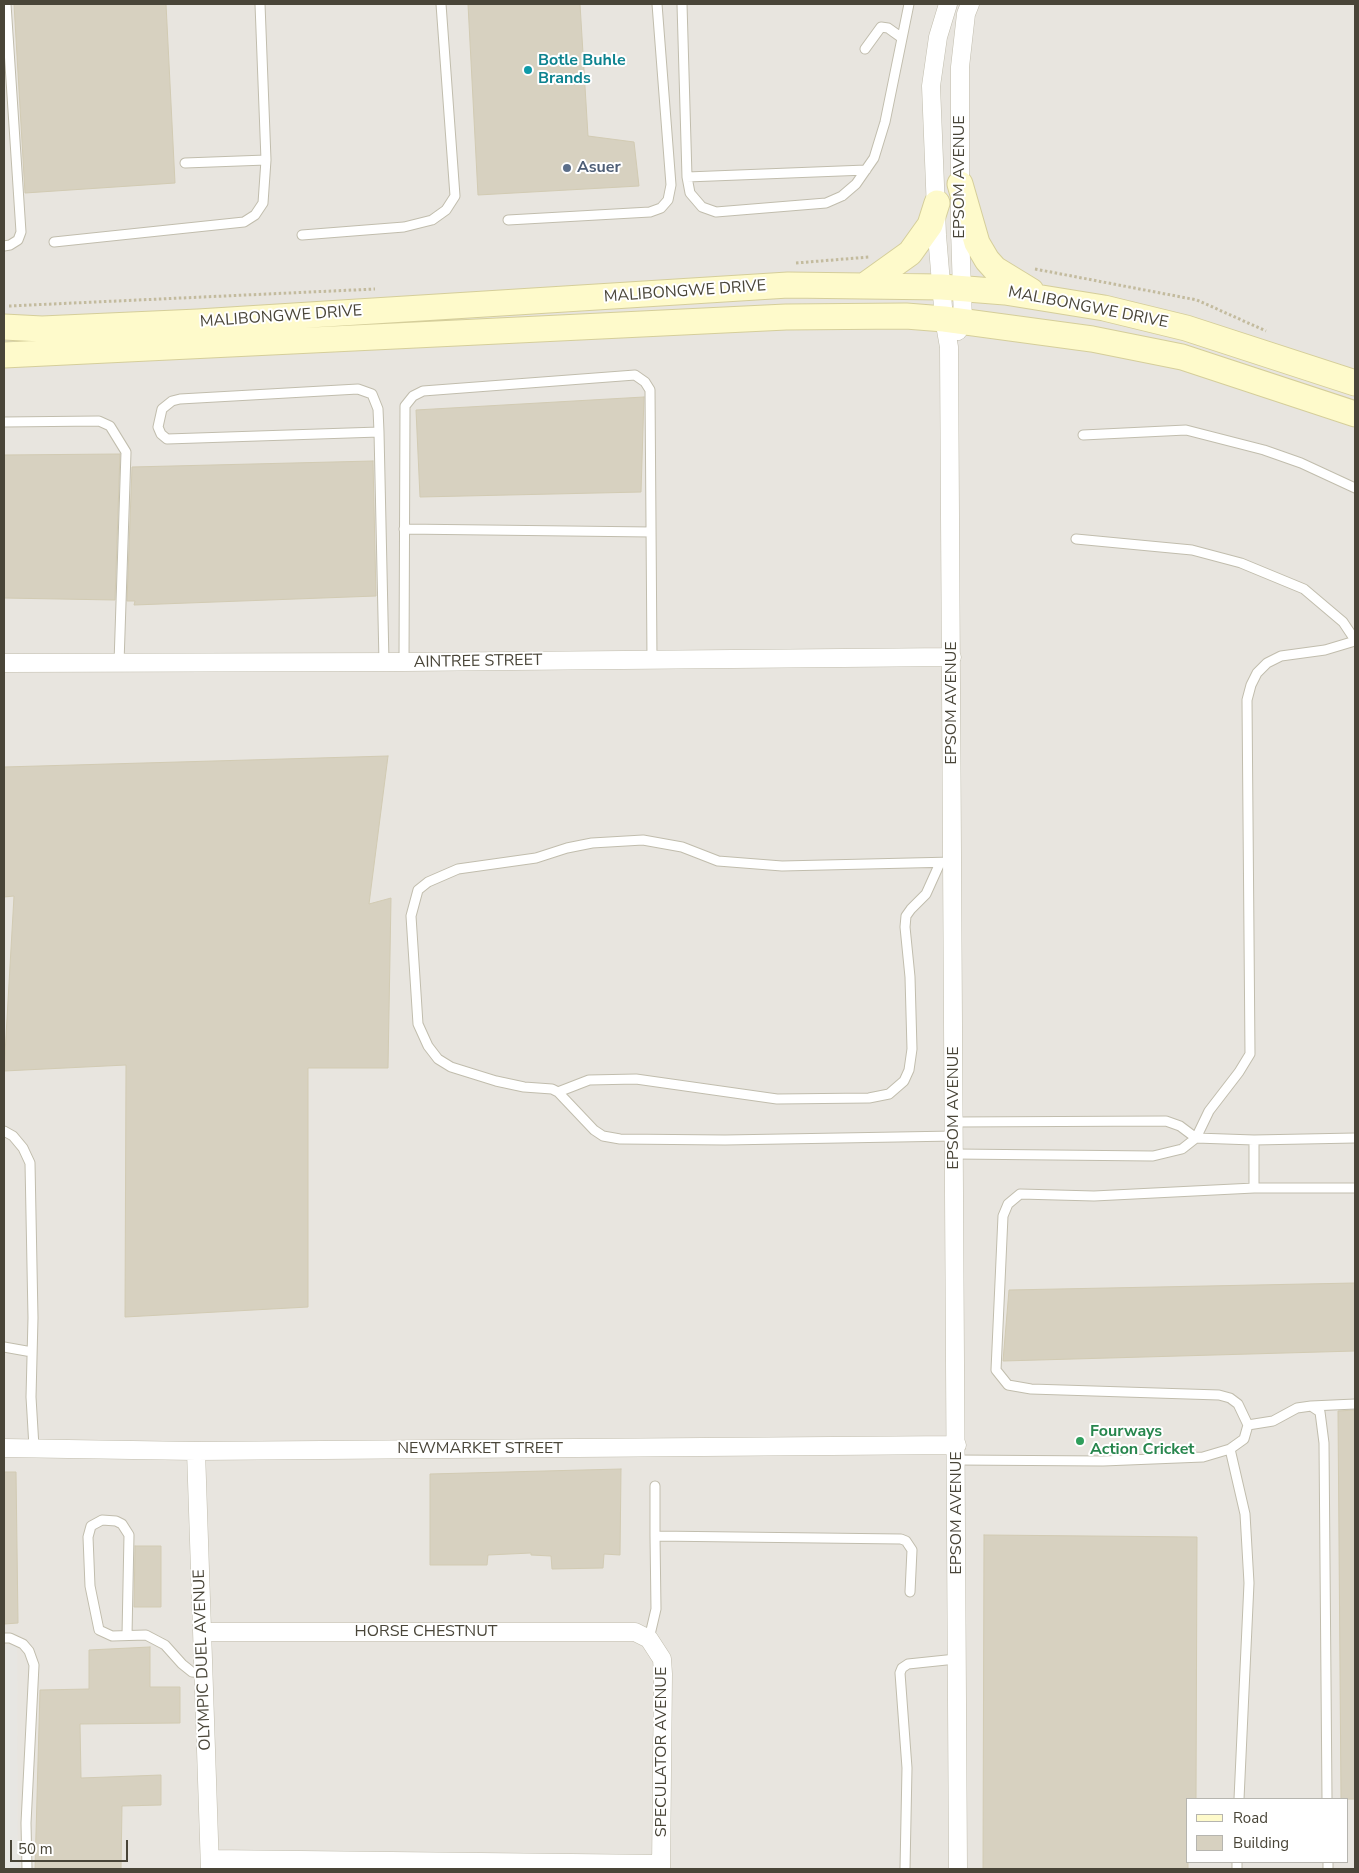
<!DOCTYPE html>
<style>
body{margin:0}
#map{position:relative;width:1359px;height:1873px;overflow:hidden;background:#f5f4ea;font-family:"Nunito Sans",sans-serif}
canvas{display:block}
.frame{position:absolute;inset:0;border:5px solid #494538;pointer-events:none}
.legend{position:absolute;left:1186px;top:1798px;width:162px;height:65px;box-sizing:border-box;background:#fff;border:1px solid #b6b5af;margin:0;padding:6px 9px;list-style:none;font-size:15px;color:#494538}
.legend li{display:flex;align-items:center;gap:10px;height:25px}
.legend b{width:25px;border:1px solid #b6b5af}
.scale{position:absolute;left:10px;top:1840px;width:118px;height:22px;box-sizing:border-box;border:2px solid #494538;border-top:0;padding-left:6px;font-size:15px;line-height:18px;white-space:nowrap;color:#494538;-webkit-text-stroke:4px #fff;paint-order:stroke}
</style>
<div id="map">
<canvas width="1359" height="1873"></canvas>
<div class="frame"></div>
<ul class="legend">
<li><b style="height:6px;background:#fefacb"></b>Road</li>
<li><b style="height:14px;background:#d7d1c0"></b>Building</li>
</ul>
<div class="scale">50 m</div>
</div>
<script>
const c = document.querySelector('canvas').getContext('2d');
c.lineJoin = 'round';
function paint(path, color) { c.fillStyle = color; c.fill(path, 'evenodd'); }
const shape = rows => new Path2D(rows.map(r => 'M' + r).join(''));
function strokePath(path, color, width, dash) { c.strokeStyle = color; c.lineWidth = width; c.lineCap = dash ? 'butt' : 'round'; c.setLineDash(dash || []); c.stroke(path); }
function drawText(font, color, halo, rows, align = 'center') {
  c.font = font + ' "Nunito Sans",sans-serif'; c.lineWidth = 4; c.setLineDash([]); c.textBaseline = 'middle'; c.strokeStyle = halo; c.fillStyle = color; for (const [text, x, y, turn = 0] of rows) {
    c.save(); c.translate(x, y); c.rotate((+turn || 0) * Math.PI / 180); c.textAlign = isNaN(turn) ? turn : align; if (halo) c.strokeText(text, 0, 0); c.fillText(text, 0, 0); c.restore();
  }
}
paint(shape([
 [4,4,1355,4,1355,1869,4,1869],
 [1188,1799,1348,1799,1348,1862,1188,1862]
]), '#e8e5df');
paint(shape([
 [4,1645,17,1645,18,1869,4,1869]
]), '#e7e6e2');
const building = shape([
 [14,4,166,4,175,183,25,193,14,4],
 [468,4,580,4,588,136,634,142,639,186,478,195,468,4],
 [644,397,641,492,420,497,416,410,644,397],
 [120,454,115,600,4,598,4,455,120,454],
 [373,461,376,596,134,605,135,601,127,601,132,467,373,461],
 [388,756,369,904,391,898,388,1068,308,1068,308,1307,125,1317,126,1065,4,1071,14,896,4,897,4,767,388,756],
 [1355,1283,1355,1351,1003,1361,1009,1290,1355,1283],
 [1355,1410,1355,1799,1341,1799,1338,1411,1355,1410],
 [621,1469,620,1555,604,1554,603,1568,552,1569,551,1556,531,1555,531,1553,488,1555,487,1565,430,1565,430,1474,621,1469],
 [4,1472,16,1472,18,1623,4,1624,4,1472],
 [984,1535,1197,1537,1196,1799,1188,1799,1188,1869,983,1869,984,1535],
 [135,1546,161,1546,161,1607,134,1607,135,1546],
 [150,1647,150,1687,180,1687,180,1723,80,1724,81,1778,161,1775,161,1805,122,1806,121,1869,35,1869,40,1690,89,1689,89,1650,150,1647]
]);
paint(building, '#d7d1c0');
strokePath(building, '#d2cbb3', 1);
const lane = shape([
 [682,4,687,177,690,193,702,207,716,212,826,203,842,196,856,184,874,158,885,122,909,4],
 [865,49,881,27,888,28,902,38],
 [185,163,266,160],
 [687,177,866,170],
 [508,220,650,212,661,208,668,200,671,185,657,4],
 [302,235,404,227,432,220,446,210,455,196,441,4],
 [54,242,244,222,255,215,263,203,266,160,260,4],
 [4,246,10,245,18,240,21,232,6,4],
 [4,422,99,421,110,426,126,452,119,663],
 [379,432,167,439,161,434,158,427,162,409,172,401,180,399,358,389,372,394,378,409,379,432,384,662],
 [1083,435,1186,430,1264,450,1301,463,1355,488],
 [404,529,651,532],
 [1076,539,1192,550,1241,563,1304,589,1343,622,1355,640],
 [404,662,405,406,413,396,423,391,635,375,645,382,650,390,652,660],
 [953,862,782,866,718,861,682,847,643,840,592,843,567,848,536,858,458,869,428,882,418,890,411,916,418,1024,428,1046,438,1059,451,1067,496,1081,524,1087,552,1089,558,1092,594,1130,603,1136,620,1139,725,1140,955,1136],
 [558,1092,589,1080,636,1079,777,1099,869,1098,889,1094,904,1081,909,1070,912,1049,910,977,905,927,906,916,911,909,926,894,940,863],
 [955,1122,1166,1121,1180,1126,1196,1138,1254,1140,1254,1188,1355,1188],
 [4,1131,13,1136,23,1148,30,1163,33,1318,31,1397,34,1447],
 [1254,1140,1355,1138],
 [955,1154,1153,1156,1182,1149,1196,1138,1209,1111,1239,1072,1250,1054,1247,700,1251,685,1257,673,1267,663,1281,656,1325,650,1355,641],
 [4,1347,32,1352],
 [1311,1406,1355,1404],
 [1248,1425,1238,1404,1230,1398,1219,1395,1031,1389,1008,1385,996,1370,1003,1216,1008,1204,1020,1194,1094,1196,1254,1188],
 [1230,1449,1245,1514,1249,1583,1239,1799],
 [957,1460,1103,1461,1203,1457,1230,1449,1244,1439,1248,1425,1273,1421,1297,1408,1311,1406,1320,1412,1324,1443,1327,1799],
 [655,1536,655,1486],
 [127,1635,129,1535,122,1524,116,1521,102,1520,91,1526,88,1537,90,1586,99,1630,112,1636,146,1635,165,1645,182,1664,192,1672,204,1673],
 [4,1638,10,1638,23,1644,29,1651,34,1665,26,1823,27,1869],
 [649,1639,656,1609,655,1536,901,1539,906,1541,912,1550,910,1592],
 [1328,1862,1328,1869],
 [905,1869,907,1768,900,1673,902,1668,908,1664,956,1659],
 [1237,1869,1237,1862]
]);
const street = shape([
 [948,4,938,37,931,86,937,235,944,319,949,347,958,1869],
 [958,331,963,322,960,229,960,67,966,14,970,4],
 [4,663,404,662,952,657],
 [4,1448,196,1451,957,1445],
 [196,1451,210,1869],
 [202,1632,635,1632,649,1639,662,1659,663,1674,661,1869],
 [210,1859,661,1864]
]);
const secondary = shape([
 [960,184,977,243,987,260,995,269,1031,291],
 [864,286,910,253,930,225,937,203],
 [4,327,42,329,198,322,788,285,942,287,1005,292,1104,308,1186,328,1355,383],
 [4,355,786,317,906,316,944,319,1092,339,1182,357,1355,414]
]);
strokePath(lane, '#c1bdad', 11);
strokePath(street, '#c1bdad', 19);
strokePath(secondary, '#d5ce9a', 27);
strokePath(shape([
 [796,263,869,257],
 [1035,269,1197,300,1266,331],
 [9,306,375,289]
]), '#c3bb9e', 3, [2.5, 2.5]);
strokePath(lane, '#fff', 9);
strokePath(street, '#fff', 18);
strokePath(secondary, '#fefacb', 25);
for (const [x, y, r, color] of [
 [528,70,5,"#0f9aa8"],
 [567,168,5,"#5c6f8a"],
 [1080,1441,5,"#2e9e5b"]
]) { const dot = new Path2D(); dot.arc(x, y, r, 0, 2 * Math.PI); c.fillStyle = color; c.fill(dot); strokePath(dot, '#fff', 2); }
drawText('bold 16px', '#0d838f', '#fff', [
 ["Botle Buhle",538,61],
 ["Brands",538,79]
], 'left');
drawText('bold 16px', '#4e5e75', '#fff', [
 ["Asuer",577,168]
], 'left');
drawText('16px', '#494538', '#fff', [
 ["EPSOM AVENUE",960,177,-90],
 ["MALIBONGWE DRIVE",685,292,-4],
 ["MALIBONGWE DRIVE",1088,308,11],
 ["MALIBONGWE DRIVE",281,317,-4],
 ["AINTREE STREET",478,662,-1],
 ["EPSOM AVENUE",952,703,-90],
 ["EPSOM AVENUE",954,1108,-90],
 ["NEWMARKET STREET",480,1449],
 ["EPSOM AVENUE",957,1513,-90],
 ["HORSE CHESTNUT",426,1632],
 ["OLYMPIC DUEL AVENUE",203,1660,-92],
 ["SPECULATOR AVENUE",662,1752,-90]
]);
drawText('bold 16px', '#27864d', '#fff', [
 ["Fourways",1090,1432],
 ["Action Cricket",1090,1450]
], 'left');
</script>
